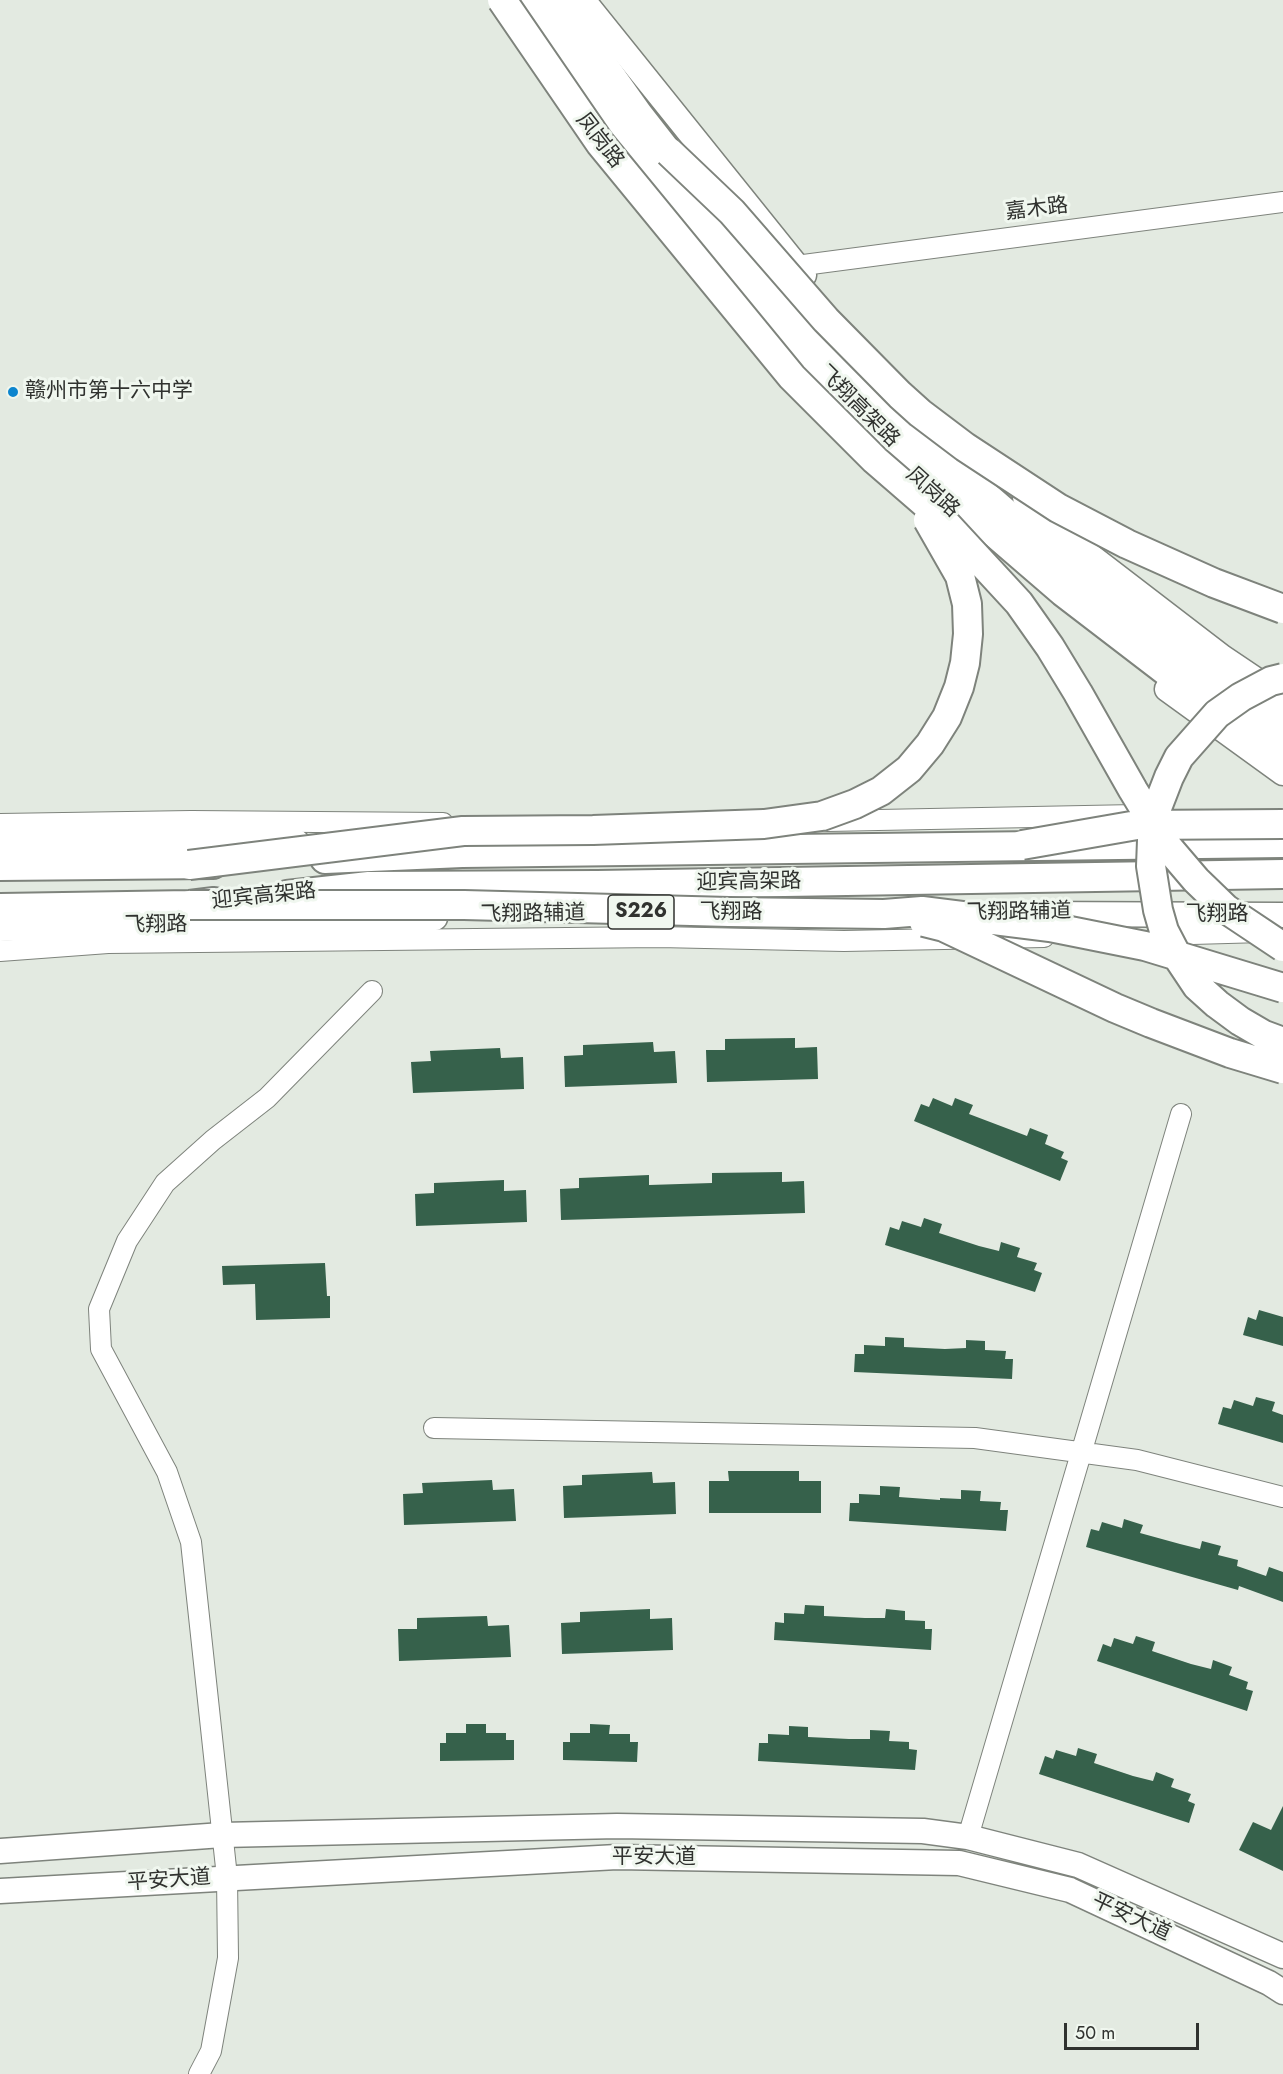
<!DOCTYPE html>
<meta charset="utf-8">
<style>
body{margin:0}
#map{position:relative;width:1283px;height:2074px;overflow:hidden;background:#e3eae1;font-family:Jost,sans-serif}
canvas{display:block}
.scale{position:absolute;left:1064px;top:2023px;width:135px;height:27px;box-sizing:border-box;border:3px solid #30322f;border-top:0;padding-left:8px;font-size:18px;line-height:21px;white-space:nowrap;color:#30322f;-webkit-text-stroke:4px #f0f7ef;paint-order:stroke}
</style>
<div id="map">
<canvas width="1283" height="2074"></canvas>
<div class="scale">50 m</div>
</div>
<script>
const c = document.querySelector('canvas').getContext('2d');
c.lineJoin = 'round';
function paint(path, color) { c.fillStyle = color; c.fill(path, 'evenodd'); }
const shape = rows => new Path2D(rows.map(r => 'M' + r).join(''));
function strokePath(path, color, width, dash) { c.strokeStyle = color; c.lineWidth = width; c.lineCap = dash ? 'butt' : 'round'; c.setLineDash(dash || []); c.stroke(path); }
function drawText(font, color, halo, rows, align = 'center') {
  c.font = font + ' Jost,"Noto Sans SC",sans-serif'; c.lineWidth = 6; c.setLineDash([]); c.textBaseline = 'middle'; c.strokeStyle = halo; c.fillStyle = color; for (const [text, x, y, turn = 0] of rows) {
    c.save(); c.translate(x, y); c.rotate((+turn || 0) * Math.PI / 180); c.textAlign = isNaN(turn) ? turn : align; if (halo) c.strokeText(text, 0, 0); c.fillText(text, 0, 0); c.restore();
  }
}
paint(shape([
 [795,1038,795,1048,817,1047,818,1079,707,1082,706,1050,725,1050,725,1039],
 [653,1042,654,1052,675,1051,677,1083,565,1087,564,1056,583,1055,583,1045],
 [500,1048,501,1058,523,1057,524,1089,413,1093,411,1062,431,1061,430,1051],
 [933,1098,952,1106,955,1098,973,1105,969,1114,1027,1136,1030,1128,1048,1135,1045,1144,1064,1152,1061,1158,1068,1161,1060,1181,914,1121,921,1104,929,1107],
 [782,1172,782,1182,804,1181,805,1213,561,1220,560,1189,579,1188,579,1178,649,1175,649,1185,712,1183,712,1173],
 [504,1180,504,1191,526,1190,527,1222,416,1226,415,1194,434,1193,434,1183],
 [924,1218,942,1224,939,1233,979,1246,999,1251,1001,1242,1020,1248,1017,1257,1037,1263,1034,1270,1042,1273,1035,1292,885,1245,890,1227,899,1230,902,1221,921,1227],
 [325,1263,327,1296,330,1296,330,1318,256,1320,255,1284,223,1285,222,1266],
 [1259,1310,1283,1317,1283,1346,1243,1335,1248,1317,1256,1320],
 [885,1337,904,1338,904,1347,945,1349,966,1348,966,1340,985,1341,985,1350,1006,1351,1005,1359,1013,1359,1012,1379,854,1372,855,1354,864,1354,864,1345,885,1346],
 [1256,1397,1275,1402,1272,1411,1283,1415,1283,1443,1218,1424,1223,1407,1231,1409,1234,1400,1253,1406],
 [728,1471,799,1471,799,1481,821,1481,821,1513,709,1513,709,1481,729,1481],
 [652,1472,653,1483,675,1482,676,1514,564,1518,563,1486,582,1485,582,1475],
 [492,1480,493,1490,514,1489,516,1521,404,1525,403,1494,423,1493,422,1483],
 [880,1486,900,1487,899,1497,940,1500,940,1498,961,1499,961,1490,981,1491,980,1501,1001,1502,1000,1510,1008,1510,1006,1531,849,1521,850,1503,859,1503,859,1494,880,1495],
 [1124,1519,1143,1525,1140,1533,1180,1544,1200,1549,1202,1541,1221,1546,1218,1555,1238,1560,1237,1566,1266,1576,1269,1567,1283,1572,1283,1602,1239,1586,1238,1590,1086,1547,1091,1529,1099,1531,1102,1522,1122,1528],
 [805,1605,824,1606,824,1616,865,1618,885,1618,886,1609,905,1611,905,1620,925,1621,925,1629,932,1629,931,1650,774,1640,775,1622,784,1623,784,1613,804,1614],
 [650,1609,650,1619,672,1618,673,1650,562,1654,561,1623,580,1622,580,1612],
 [487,1616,488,1626,509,1625,511,1657,399,1661,398,1629,417,1629,417,1618],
 [1136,1636,1155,1642,1152,1651,1191,1664,1211,1669,1213,1660,1232,1667,1229,1675,1248,1682,1246,1689,1253,1691,1247,1711,1097,1661,1103,1644,1111,1647,1114,1638,1133,1644],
 [466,1724,486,1724,486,1733,506,1733,506,1740,514,1740,514,1760,440,1761,440,1743,446,1743,446,1733,466,1733],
 [590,1724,610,1725,609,1734,630,1734,630,1742,638,1742,637,1762,563,1760,563,1742,570,1742,570,1733,590,1733],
 [789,1726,808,1727,808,1737,849,1739,870,1739,870,1730,890,1731,889,1741,909,1742,909,1749,917,1750,915,1770,758,1761,759,1743,768,1743,768,1734,789,1735],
 [1078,1748,1097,1754,1094,1763,1133,1776,1153,1781,1156,1772,1174,1779,1171,1787,1191,1794,1188,1801,1195,1804,1189,1823,1039,1774,1045,1756,1053,1759,1056,1750,1076,1756],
 [1283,1806,1283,1871,1239,1850,1253,1822,1271,1830]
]), '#36614b');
const minor = shape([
 [796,266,1283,202],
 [827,821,1136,815],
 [0,824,191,821,443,823],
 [1157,935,1263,932],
 [0,951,108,943,659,937,844,941,1044,937],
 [434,1428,975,1438,1137,1460,1283,1497],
 [968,1837,1181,1114],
 [199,2074,211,2051,228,1958,227,1877,191,1542,167,1472,101,1349,99,1309,127,1241,165,1183,213,1140,267,1098,372,991]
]);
const major = shape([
 [583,0,804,275],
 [1025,497,1080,548,1222,657,1283,698],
 [1167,689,1283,773],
 [0,842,297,842],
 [1025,914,1283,915],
 [0,929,435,918],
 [0,1851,222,1835,617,1826,923,1831,968,1837,1078,1865,1283,1956],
 [0,1891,617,1857,959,1863,1070,1890,1269,1983,1283,1992]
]);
const highway = shape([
 [528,0,667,189,799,348,874,425,933,480,1063,592,1183,684,1283,752],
 [557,0,638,114,765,277,886,405,949,464,1074,572,1138,622,1283,726],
 [325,859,462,853,1283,843],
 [0,866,213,864],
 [287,895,369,886,597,885,1283,874],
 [0,908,190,905,214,902]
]);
strokePath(minor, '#7e837c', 22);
strokePath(major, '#7e837c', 27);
strokePath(highway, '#7e837c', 32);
strokePath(minor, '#fff', 20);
strokePath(major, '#fff', 24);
strokePath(highway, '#fff', 28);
const highwayBridge = shape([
 [502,0,600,143,792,377,875,460,935,512,1019,603,1050,647,1078,693,1133,790,1167,846,1196,880,1226,909,1283,947],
 [669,152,732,212,826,320,900,395,920,413,965,447,1058,508,1127,544,1214,583,1283,609],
 [1283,678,1271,681,1241,697,1217,714,1179,757,1169,777,1157,808,1152,840,1151,866,1158,910,1164,931,1177,956,1197,986,1217,1004,1240,1021,1264,1035,1283,1042],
 [1022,845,1137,825,1283,824],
 [189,865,463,831,593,830,764,824,822,816,855,804,881,791,909,769,930,744,947,717,959,687,965,663,968,634,967,604,960,576,928,520],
 [190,905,464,905,729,912,884,914,922,911,1050,927,1145,946,1283,988],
 [924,922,944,927,1115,1008,1151,1023,1230,1053,1283,1069]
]);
strokePath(highwayBridge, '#7e837c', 32, []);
strokePath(highwayBridge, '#fff', 28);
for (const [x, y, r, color] of [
 [13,392,6,"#0c85ce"]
]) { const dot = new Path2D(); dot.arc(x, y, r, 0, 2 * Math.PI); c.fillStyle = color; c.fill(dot); strokePath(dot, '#f0f7ef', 2); }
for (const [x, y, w] of [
 [641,912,66]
]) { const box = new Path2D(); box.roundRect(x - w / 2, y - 17, w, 34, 4.5); c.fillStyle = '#f0f7ef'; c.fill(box); strokePath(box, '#30322f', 1.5); }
drawText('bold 20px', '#30322f', null, [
 ["S226",641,912]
]);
drawText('21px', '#30322f', '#f0f7ef', [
 ["凤岗路",599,141,52],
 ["嘉木路",1037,210,-7],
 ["飞翔高架路",858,407,45],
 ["凤岗路",932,493,42],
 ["迎宾高架路",749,883,-1],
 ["迎宾高架路",264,897,-6],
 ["飞翔路",731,913],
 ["飞翔路辅道",1019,913,-1],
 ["飞翔路辅道",533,915,-1],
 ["飞翔路",1217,915],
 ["飞翔路",156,926,-1],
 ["平安大道",654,1858],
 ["平安大道",169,1881,-4],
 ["平安大道",1131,1918,25]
]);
drawText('21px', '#30322f', '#f0f7ef', [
 ["赣州市第十六中学",25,392]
], 'left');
</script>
